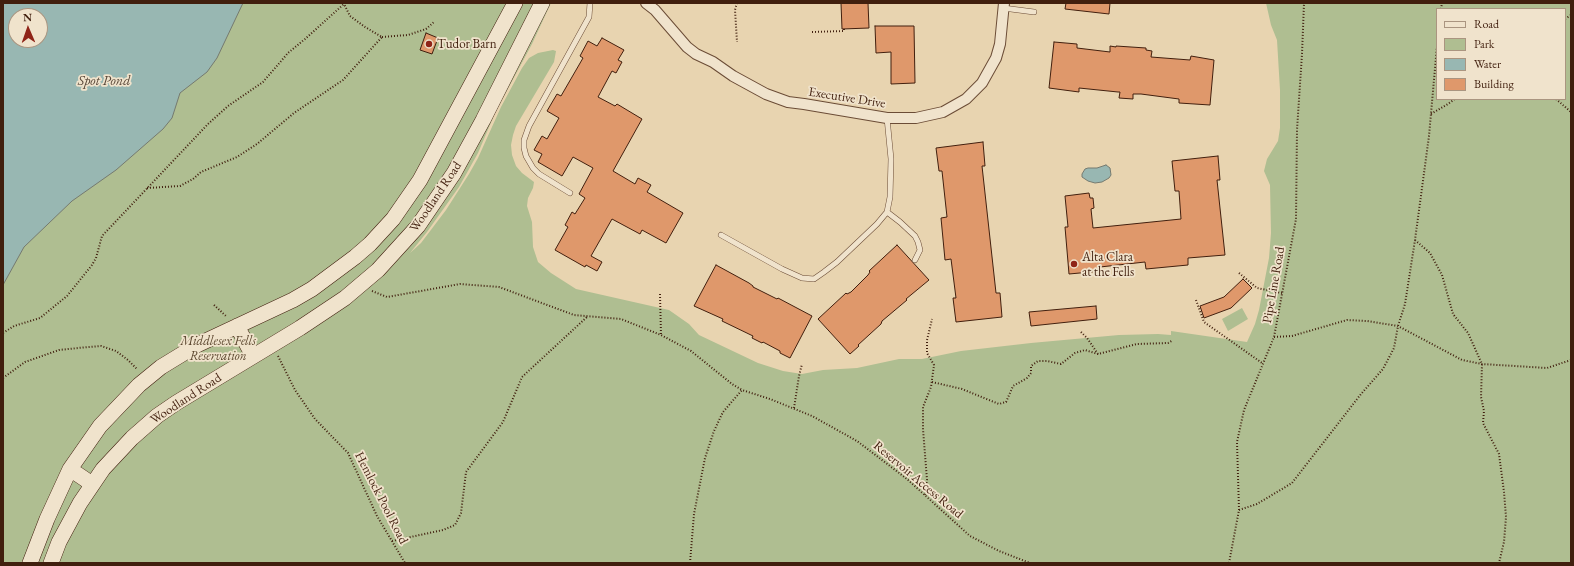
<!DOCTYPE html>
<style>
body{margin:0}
#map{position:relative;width:1574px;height:566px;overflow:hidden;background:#e8d4b0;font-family:"EB Garamond",serif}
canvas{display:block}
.frame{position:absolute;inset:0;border:4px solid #411f0e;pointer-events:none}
.legend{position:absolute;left:1436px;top:8px;width:130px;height:92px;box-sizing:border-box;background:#f0e3cc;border:1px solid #aa9580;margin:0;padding:5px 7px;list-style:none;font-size:12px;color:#411f0e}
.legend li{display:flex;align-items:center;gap:8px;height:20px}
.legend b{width:20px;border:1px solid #aa9580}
.north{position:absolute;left:8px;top:8px;width:40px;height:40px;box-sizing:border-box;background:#f0e3cc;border:1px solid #aa9580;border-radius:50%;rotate:358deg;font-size:11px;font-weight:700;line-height:16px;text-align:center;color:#411f0e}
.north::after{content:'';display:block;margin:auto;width:14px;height:18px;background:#8f2418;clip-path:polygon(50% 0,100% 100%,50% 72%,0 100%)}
</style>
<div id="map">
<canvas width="1574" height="566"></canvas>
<div class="frame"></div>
<ul class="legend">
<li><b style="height:5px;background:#f0e3cc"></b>Road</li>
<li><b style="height:11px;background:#afbe91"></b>Park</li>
<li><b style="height:11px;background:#98b7b2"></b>Water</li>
<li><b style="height:11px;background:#df986b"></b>Building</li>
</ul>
<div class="north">N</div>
</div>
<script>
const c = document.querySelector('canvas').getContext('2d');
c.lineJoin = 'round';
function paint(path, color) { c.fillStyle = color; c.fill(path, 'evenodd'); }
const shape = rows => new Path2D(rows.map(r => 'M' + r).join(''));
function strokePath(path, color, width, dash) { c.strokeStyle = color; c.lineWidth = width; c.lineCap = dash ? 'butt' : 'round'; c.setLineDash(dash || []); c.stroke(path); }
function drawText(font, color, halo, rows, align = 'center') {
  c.font = font + ' "EB Garamond",serif'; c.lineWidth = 3.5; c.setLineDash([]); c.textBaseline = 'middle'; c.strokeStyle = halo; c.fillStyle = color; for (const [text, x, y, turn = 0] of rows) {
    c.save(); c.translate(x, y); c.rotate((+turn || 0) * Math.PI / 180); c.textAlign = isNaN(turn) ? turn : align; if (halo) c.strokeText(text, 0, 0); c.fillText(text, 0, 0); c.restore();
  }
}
paint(shape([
 [3,3,551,3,532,44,495,113,478,153,459,187,427,232,410,253,421,243,446,210,469,174,478,158,501,107,522,68,529,58,538,53,553,50,556,51,554,62,516,126,513,135,511,145,512,155,516,166,522,173,534,182,533,188,528,198,527,206,532,222,533,247,538,262,551,273,576,289,669,310,689,324,699,335,718,344,758,363,783,371,802,374,823,370,857,368,899,359,922,359,961,351,1031,343,1119,335,1158,334,1171,335,1171,331,1247,342,1255,324,1259,310,1269,258,1271,233,1270,185,1264,171,1267,159,1278,141,1280,128,1280,90,1277,40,1271,25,1266,3,1571,3,1571,563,3,563],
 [1437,9,1565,9,1565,99,1437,99],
 [16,16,40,16,40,40,16,40],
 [1242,308,1248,319,1228,331,1222,319]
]), '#afbe91');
const water = shape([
 [3,3,243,3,217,58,207,72,180,93,172,118,163,129,116,170,72,201,24,247,3,285,3,3],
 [16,16,40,16,40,40,16,40,16,16],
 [1106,165,1110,168,1111,175,1109,178,1102,182,1095,183,1088,181,1082,177,1082,174,1085,169,1088,168,1097,168,1106,165]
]);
paint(water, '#98b7b2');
strokePath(water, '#757a70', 1);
const building = shape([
 [841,3,868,3,869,28,842,29,841,3],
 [1066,3,1110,3,1109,14,1065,9,1066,3],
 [875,26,914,26,915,83,891,84,891,52,876,53,875,26],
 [426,33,438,38,432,54,420,50,426,33],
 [602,38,624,50,618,60,622,62,616,73,612,71,598,97,615,106,617,104,642,119,613,171,635,184,638,178,651,185,647,192,683,213,666,243,642,230,640,234,612,219,591,256,602,262,597,271,586,265,585,267,555,250,568,227,565,225,572,212,575,214,585,198,579,194,593,168,573,157,562,176,538,162,542,154,534,150,542,136,547,139,559,118,547,111,557,94,561,96,583,58,580,56,588,41,597,46,602,38],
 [1054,42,1077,44,1077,48,1110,52,1110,46,1116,47,1116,46,1146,48,1146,50,1152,51,1151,57,1190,60,1191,56,1214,60,1210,105,1179,103,1179,99,1141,94,1133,94,1133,99,1119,98,1120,92,1118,92,1079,88,1079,92,1049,88,1054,42],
 [983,142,985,166,982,166,996,293,1000,293,1002,317,956,322,953,298,956,298,951,259,945,260,941,218,947,217,942,171,939,171,936,148,983,142],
 [1218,156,1220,180,1217,180,1225,255,1188,258,1188,265,1146,269,1145,262,1100,267,1101,271,1069,274,1065,227,1068,227,1065,196,1089,193,1090,198,1093,198,1094,208,1091,209,1093,228,1181,219,1179,191,1175,191,1172,161,1218,156],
 [897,245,929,280,906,299,907,300,882,321,881,324,858,345,859,346,850,354,818,319,846,293,847,294,851,292,868,275,870,272,869,271,897,245],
 [716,265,749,283,753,286,753,287,777,299,778,298,812,316,790,358,780,353,780,351,763,342,762,343,752,338,753,336,722,321,723,319,694,306,716,265],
 [1243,279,1252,288,1231,308,1204,318,1200,306,1224,297,1243,279],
 [1096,306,1097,319,1031,326,1029,312,1096,306]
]);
paint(building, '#df986b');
strokePath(building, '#411f0e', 1);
const lane = shape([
 [1003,8,1034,12],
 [570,193,539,174,533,168,526,156,524,148,524,140,529,126,589,17,590,3],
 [887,212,900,222,915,236,918,242,920,250,915,260],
 [721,235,782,269,802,278,814,279,824,272,837,262,877,224,887,212,890,197,891,159,887,118]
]);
const street = shape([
 [646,3,655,10,687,47,696,54,713,62,733,76,766,94,788,102,804,104,887,118,916,118,943,112,966,99,982,83,996,58,1000,44,1004,3]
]);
const secondary = shape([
 [237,326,253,356],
 [70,469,92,484],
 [30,563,47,519,70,469,100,426,139,385,161,367,197,345,293,300,312,289,355,257,370,244,393,219,420,180,515,3],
 [51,563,59,542,80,503,103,469,132,438,157,416,176,403,300,328,345,298,378,270,418,226,454,173,483,120,542,3]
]);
strokePath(lane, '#6b4c36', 6);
strokePath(street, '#6b4c36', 12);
strokePath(secondary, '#411f0e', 16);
strokePath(shape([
 [737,3,735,10,737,42],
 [1441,9,1442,3],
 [1565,19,1571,15],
 [812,32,844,31,844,29],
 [382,37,408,35,426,29,434,22],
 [1556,99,1571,112],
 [1431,114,1448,104,1455,99],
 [147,188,180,186,193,179,201,172,237,157,257,144,294,113,343,80,382,37,365,27,350,16,344,4],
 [1415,240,1430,253,1442,275,1453,314,1468,333,1482,364,1481,397,1484,411,1483,423,1499,454,1504,492,1506,517,1504,542,1499,563],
 [1239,273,1257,288,1282,293],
 [372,291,387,297,460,284,499,287,574,315,621,319,661,335,691,351,732,384,742,390],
 [660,294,661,335],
 [1196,300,1204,322,1262,363],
 [214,305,227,317],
 [1081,332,1087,338,1098,354,1137,344,1168,343,1173,340],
 [3,333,14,326,40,318,67,296,92,265,96,258,102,236,208,124,228,106,263,82,288,53,305,39,345,3],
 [1274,337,1292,336,1347,320,1367,321,1398,326,1462,360,1482,364,1547,368,1571,360],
 [278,356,295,390,315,419,348,453,377,516,405,563],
 [3,378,25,362,59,350,88,347,101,346,116,351,128,360,137,369],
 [932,382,962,389,999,404,1006,402,1013,386,1027,378,1031,373,1031,366,1038,361,1047,361,1061,364,1075,353,1085,350,1098,354],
 [794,408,799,376,802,364],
 [925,495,927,480,923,429,923,407,931,387,934,365,927,353,927,340,932,319],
 [1239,510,1257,504,1292,483,1361,394,1383,369,1394,348,1398,326,1405,304,1415,240,1429,136,1437,46],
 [392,541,443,530,455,525,461,513,466,472,503,422,522,377,588,316],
 [690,563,694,514,705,458,714,431,723,412,742,390,770,399,812,416,857,441,907,479,970,536,999,551,1030,563],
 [1229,563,1239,510,1237,442,1244,410,1274,337,1296,219,1297,130,1302,54,1304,3]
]), '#411f0e', 2, [1, 2]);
strokePath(lane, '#f0e3cc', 5);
strokePath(street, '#f0e3cc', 10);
strokePath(secondary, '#f0e3cc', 15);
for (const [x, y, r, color] of [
 [429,44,4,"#8f2418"],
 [1074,264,4,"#8f2418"]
]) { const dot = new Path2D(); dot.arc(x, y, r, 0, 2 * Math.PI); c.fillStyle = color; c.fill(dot); strokePath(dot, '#f0e3cc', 1.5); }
drawText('13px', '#411f0e', '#f0e3cc', [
 ["Tudor Barn",437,44],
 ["Alta Clara",1082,257],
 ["at the Fells",1082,272]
], 'left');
drawText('13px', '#411f0e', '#f0e3cc', [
 ["Executive Drive",847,98,9],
 ["Woodland Road",436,197,-56],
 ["Pipe Line Road",1274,285,-80],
 ["Woodland Road",186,399,-33],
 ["Reservoir Access Road",918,480,40],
 ["Hemlock Pool Road",381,498,63]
]);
drawText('italic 13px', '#5c472f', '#f0e3cc', [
 ["Middlesex Fells",218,341],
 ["Reservation",218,356]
]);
drawText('italic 14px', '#574537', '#f0e3cc', [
 ["Spot Pond",104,81]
]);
</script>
